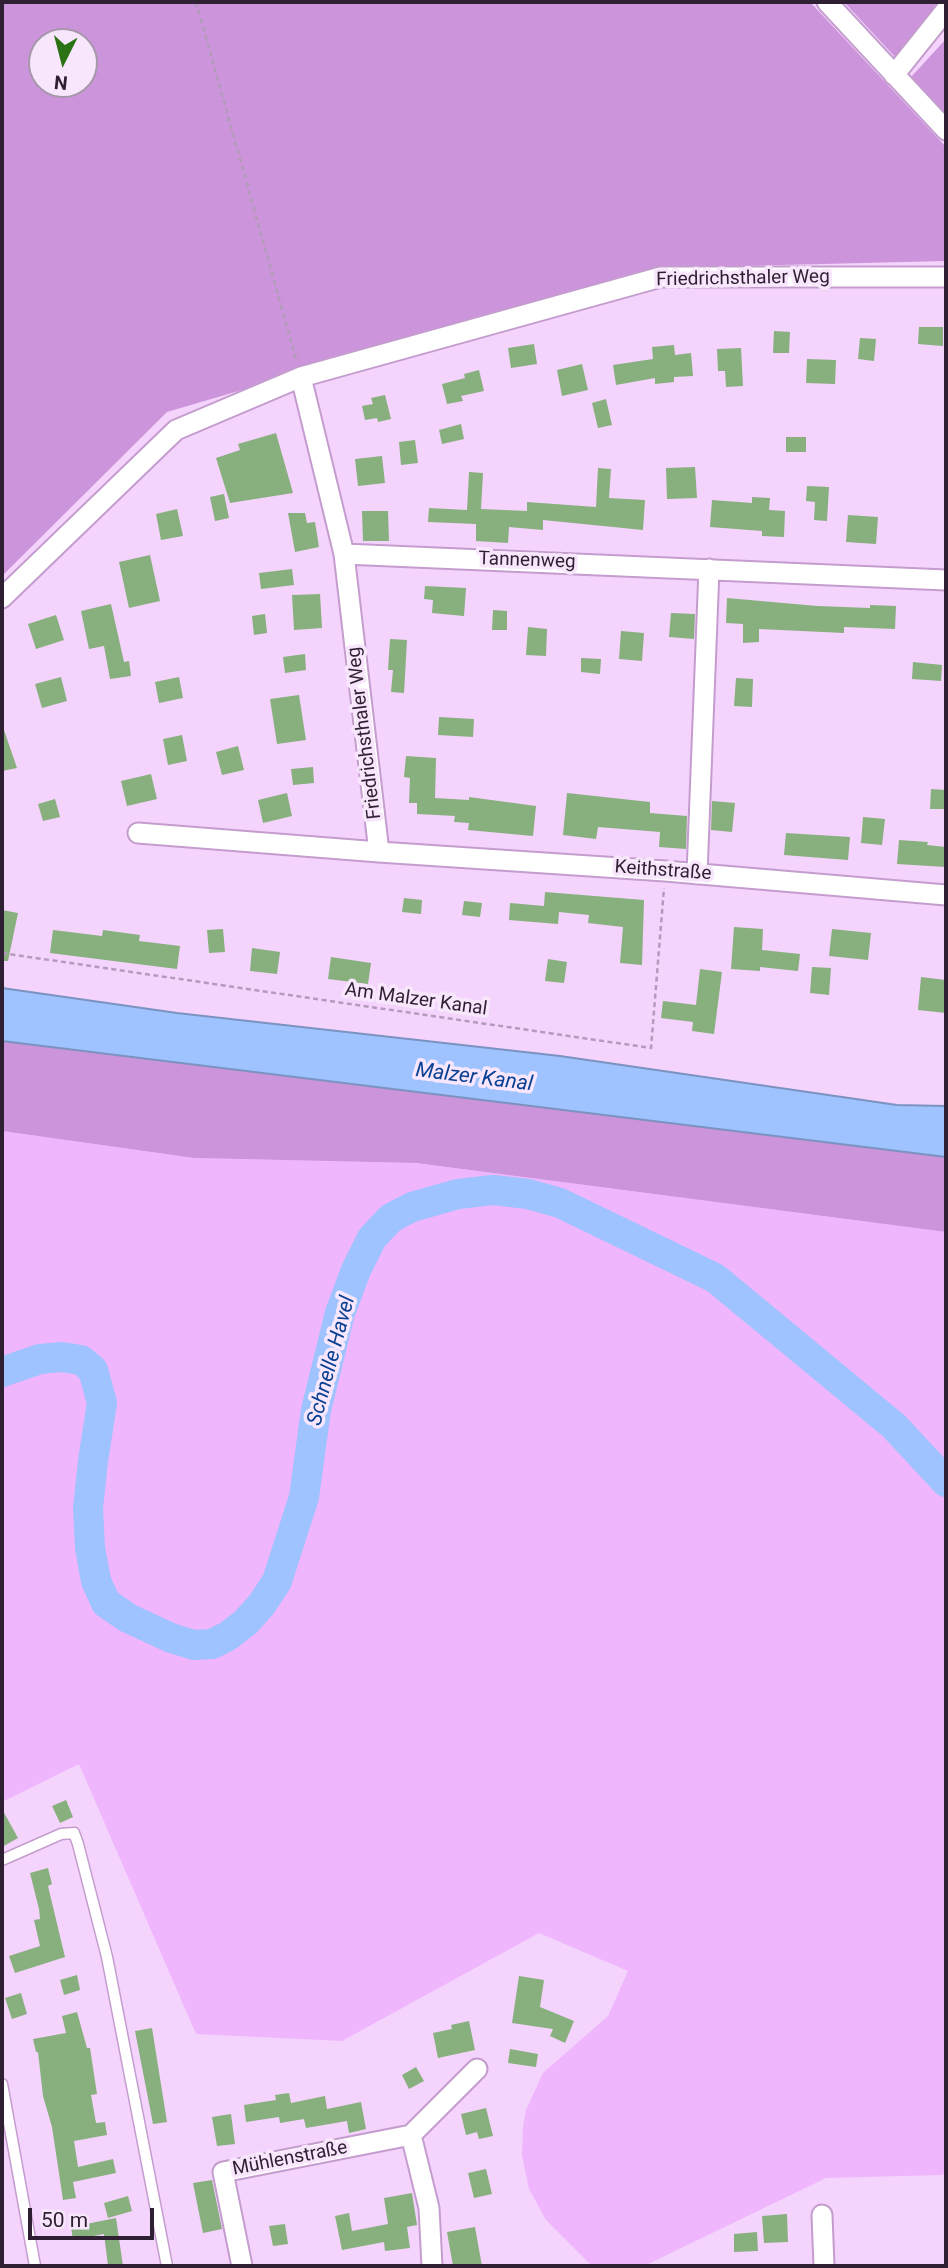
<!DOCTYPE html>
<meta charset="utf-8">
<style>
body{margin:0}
#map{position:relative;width:948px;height:2268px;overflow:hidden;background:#f4d4fc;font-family:Roboto,sans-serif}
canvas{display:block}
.frame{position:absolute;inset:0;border:4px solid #2e1f32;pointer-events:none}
.north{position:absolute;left:28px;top:28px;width:70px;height:70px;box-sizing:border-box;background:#f8e7fc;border:2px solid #a797ab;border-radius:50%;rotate:186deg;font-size:19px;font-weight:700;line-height:28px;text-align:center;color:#2e1f32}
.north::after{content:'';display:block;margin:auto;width:24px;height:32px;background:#2a7213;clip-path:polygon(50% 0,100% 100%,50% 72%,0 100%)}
.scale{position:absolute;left:28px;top:2208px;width:126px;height:32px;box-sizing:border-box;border:4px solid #2e1f32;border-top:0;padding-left:9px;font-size:21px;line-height:24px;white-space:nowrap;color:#2e1f32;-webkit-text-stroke:5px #f8e7fc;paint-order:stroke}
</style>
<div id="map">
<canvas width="948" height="2268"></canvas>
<div class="frame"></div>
<div class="north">N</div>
<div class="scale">50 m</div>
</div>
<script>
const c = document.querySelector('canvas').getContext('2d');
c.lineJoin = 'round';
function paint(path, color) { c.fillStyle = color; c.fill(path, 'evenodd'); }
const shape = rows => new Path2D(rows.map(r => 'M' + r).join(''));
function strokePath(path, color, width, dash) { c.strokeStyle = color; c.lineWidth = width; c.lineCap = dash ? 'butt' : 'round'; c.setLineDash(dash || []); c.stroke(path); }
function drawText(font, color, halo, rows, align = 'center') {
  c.font = font + ' Roboto,sans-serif'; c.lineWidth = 7; c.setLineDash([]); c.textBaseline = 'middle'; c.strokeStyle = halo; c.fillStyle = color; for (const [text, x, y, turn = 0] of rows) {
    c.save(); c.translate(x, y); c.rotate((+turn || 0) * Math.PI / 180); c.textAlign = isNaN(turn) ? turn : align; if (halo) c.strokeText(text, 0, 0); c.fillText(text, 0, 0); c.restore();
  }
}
paint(shape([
 [2,1131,194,1158,416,1163,946,1232,946,2172,942,2175,826,2178,644,2266,592,2266,546,2220,529,2189,522,2155,523,2127,526,2110,543,2073,608,2016,628,1971,539,1933,342,2041,196,2034,79,1764,2,1802]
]), '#efb6fd');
paint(shape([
 [2,2,810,2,946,147,946,261,657,268,167,412,2,576],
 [42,42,84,42,84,84,42,84],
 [844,2,944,2,918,28,896,58],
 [946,39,946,115,911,77],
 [2,1041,946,1157,946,1232,416,1163,194,1158,2,1131]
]), '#cc94da');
const water = shape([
 [2,988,177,1013,560,1056,897,1105,946,1106,946,1157,2,1041,2,988]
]);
paint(water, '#9ec3fe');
strokePath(water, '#7c92c1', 2);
strokePath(shape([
 [2,1372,40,1359,62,1357,81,1360,93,1370,102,1403,93,1461,88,1508,90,1548,96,1581,106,1603,128,1618,171,1638,194,1645,212,1644,228,1636,246,1622,262,1604,277,1581,304,1497,316,1410,340,1313,356,1270,372,1238,391,1218,412,1207,458,1194,493,1190,528,1194,560,1203,715,1278,894,1426,946,1482]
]), '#9ec3fe', 30);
paint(shape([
 [919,327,943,327,943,346,918,344],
 [774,331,790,332,789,353,773,353],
 [860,338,876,339,874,361,858,359],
 [534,344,537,364,511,368,508,348],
 [674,345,675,355,691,353,693,376,674,377,674,382,655,384,655,378,616,385,613,365,653,359,652,347],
 [741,348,743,386,726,387,725,371,718,371,717,349],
 [807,359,836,360,835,384,806,383],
 [582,364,588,390,562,396,557,370],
 [479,370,484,391,461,396,463,401,447,404,442,384,465,378,464,374],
 [385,395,391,419,378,422,377,418,365,420,362,406,373,404,371,398],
 [606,399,612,425,598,428,592,403],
 [461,424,464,439,442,444,439,430],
 [276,433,293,493,230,503,216,458,240,450,238,444],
 [786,437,806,437,806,452,786,452],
 [415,440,418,463,401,465,399,442],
 [382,456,385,483,358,486,355,459],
 [695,467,697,498,667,499,666,468],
 [598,468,611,469,609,498,645,500,643,530,543,520,543,530,509,527,508,543,476,541,476,524,428,522,429,508,467,510,469,472,483,473,481,509,527,511,527,502,596,507],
 [807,486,829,487,827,521,814,520,815,502,806,501],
 [224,494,229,518,215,521,210,497],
 [752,497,770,498,769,510,785,511,784,537,762,536,762,531,710,527,712,500,752,503],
 [177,509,183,536,161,540,156,514],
 [362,511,388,511,389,541,363,541],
 [288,513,305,513,307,523,315,522,319,547,295,552],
 [848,515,878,517,876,544,846,542],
 [150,555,160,601,129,608,119,562],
 [292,569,294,585,261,589,259,573],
 [425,586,466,588,464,616,432,613,433,600,424,599],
 [320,594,322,628,294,630,292,595],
 [727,598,817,606,870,608,870,605,896,606,895,629,844,627,844,633,759,629,759,642,743,643,743,624,726,623],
 [111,604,124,662,129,661,131,676,110,679,104,646,89,649,81,611],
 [493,610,507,611,507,630,492,630],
 [671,613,695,614,694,639,669,637],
 [265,614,267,633,254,635,252,616],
 [56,615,64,640,36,649,28,624],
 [528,627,547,629,546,656,526,655],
 [621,631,644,633,642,661,619,659],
 [390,639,407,640,404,693,391,692,393,670,388,670],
 [305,654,306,670,285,673,283,657],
 [581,658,601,659,600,674,581,672],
 [913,662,942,665,941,681,912,679],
 [61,677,67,701,42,708,35,684],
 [179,677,183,698,159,703,155,682],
 [736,678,753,679,752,707,734,706],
 [299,695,306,740,277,744,270,699],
 [439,717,474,719,473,737,438,735],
 [4,730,17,768,2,771,2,731],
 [182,735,187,761,168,765,163,739],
 [238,746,244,770,222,775,216,752],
 [406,756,436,758,435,798,469,800,469,797,536,806,533,836,468,830,469,823,454,822,455,816,417,814,417,803,409,803,410,778,404,777],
 [313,767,314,783,293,785,291,769],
 [151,774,157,799,127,806,121,781],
 [931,789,946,790,946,809,930,809],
 [287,793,292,816,263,823,258,800],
 [567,793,650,802,650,813,687,816,686,849,659,847,660,832,598,827,596,839,563,835],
 [55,799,60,817,43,821,38,804],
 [712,801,735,803,732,832,711,830],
 [863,817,885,819,882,845,861,843],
 [786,833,850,837,848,860,784,855],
 [899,840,928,842,927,845,946,847,946,867,897,864],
 [545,892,644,900,642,965,620,963,623,927,588,923,589,915,559,912,558,924,509,920,510,903,544,906],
 [404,898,422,900,421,914,402,912],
 [464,901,482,903,480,917,462,915],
 [2,910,18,913,8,961,2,961],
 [734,927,763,929,762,950,800,954,798,971,760,967,760,971,731,969],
 [223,929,225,952,209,953,207,930],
 [832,929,871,933,868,960,829,956],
 [53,930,102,936,103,930,140,935,139,941,180,946,177,969,50,953],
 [252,948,280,952,277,974,250,971],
 [331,957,371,963,368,984,328,979],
 [548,959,567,962,564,983,545,981],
 [812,967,831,968,829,995,810,993],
 [700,969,722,972,714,1034,692,1031,693,1022,661,1018,663,1001,696,1005],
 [921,977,946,980,946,1013,918,1010],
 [66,1800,73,1817,60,1823,52,1806],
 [2,1809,18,1838,2,1847],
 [48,1868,52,1884,48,1886,65,1957,15,1973,9,1956,40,1946,34,1920,40,1919,39,1909,30,1873],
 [77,1975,80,1990,64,1995,60,1980],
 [519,1976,544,1980,540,2007,574,2021,565,2043,550,2036,553,2029,512,2023],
 [21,1993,27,2014,12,2019,5,1998],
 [77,2012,87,2048,90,2048,97,2094,91,2095,96,2123,105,2122,107,2135,74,2141,78,2167,113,2159,116,2173,73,2182,76,2198,63,2200,52,2127,43,2096,38,2052,36,2052,33,2039,66,2033,62,2016],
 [469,2021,475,2050,438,2058,433,2033,452,2029,451,2025],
 [152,2028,167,2122,153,2124,135,2031],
 [510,2049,538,2054,536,2067,508,2063],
 [416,2067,424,2081,409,2089,402,2075],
 [289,2093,291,2103,325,2096,327,2109,361,2102,366,2129,349,2133,347,2121,306,2128,304,2119,280,2123,279,2117,246,2122,244,2105,276,2100,275,2095],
 [486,2108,493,2136,479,2139,477,2132,466,2135,461,2114],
 [231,2114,235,2144,217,2146,212,2117],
 [486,2169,492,2194,474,2198,468,2173],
 [212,2180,222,2229,203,2233,193,2183],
 [412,2193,417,2225,407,2227,410,2248,385,2251,384,2242,342,2250,335,2216,349,2213,352,2231,388,2224,384,2198],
 [128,2196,132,2211,108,2218,104,2203],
 [787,2214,788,2242,764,2243,762,2216],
 [116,2218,123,2266,108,2266,104,2234,73,2240,71,2227],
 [285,2224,288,2244,273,2246,269,2226],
 [475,2227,482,2266,453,2266,447,2232],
 [757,2232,758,2251,734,2252,734,2234]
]), '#88af7e');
const lane = shape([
 [2,1860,61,1834,74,1833,78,1844,107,1957,167,2266],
 [2,2084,35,2266]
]);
const street = shape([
 [827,2,946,130],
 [894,75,946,10],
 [344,554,946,580],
 [2,598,176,430,301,377,661,277,946,277],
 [138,833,379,852,344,554,301,377],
 [379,852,665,871,946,895],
 [697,874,709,569],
 [822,2215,824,2266],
 [242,2266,223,2172,411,2135],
 [432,2266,429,2208,411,2135,477,2069]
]);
strokePath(lane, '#c49dce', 13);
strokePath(street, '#c49dce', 23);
strokePath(shape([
 [196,2,296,359],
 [2,953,651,1048,664,888]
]), '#b49abb', 2.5, [5, 3.5]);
strokePath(lane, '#fff', 10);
strokePath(street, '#fff', 19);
drawText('19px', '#2e1f32', '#f8e7fc', [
 ["Friedrichsthaler Weg",743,279,-1],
 ["Tannenweg",527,561,2],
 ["Friedrichsthaler Weg",365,733,-97],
 ["Keithstraße",663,871,4],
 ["Am Malzer Kanal",416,1000,8],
 ["Mühlenstraße",290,2159,-11]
]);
drawText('italic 21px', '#094092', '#f8e7fc', [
 ["Malzer Kanal",474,1078,7],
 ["Schnelle Havel",332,1361,-75]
]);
</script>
